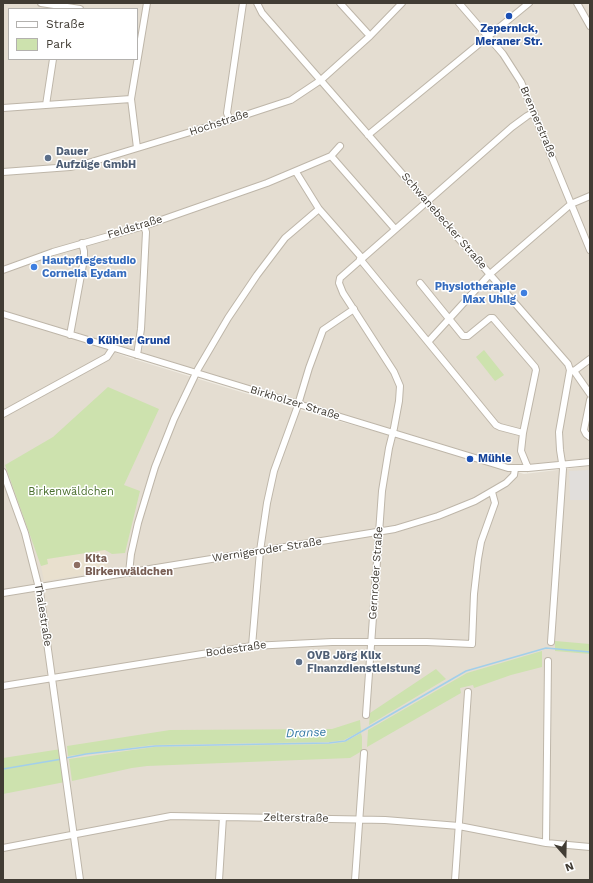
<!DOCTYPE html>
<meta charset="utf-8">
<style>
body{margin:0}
#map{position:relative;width:593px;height:883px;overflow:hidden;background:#f0ece3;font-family:"Work Sans",sans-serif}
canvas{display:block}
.frame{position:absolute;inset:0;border:4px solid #413c34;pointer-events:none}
.legend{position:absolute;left:8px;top:8px;width:130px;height:52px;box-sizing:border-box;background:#fff;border:1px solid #b3b1ae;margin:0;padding:5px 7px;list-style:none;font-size:12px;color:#413c34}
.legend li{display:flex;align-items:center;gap:8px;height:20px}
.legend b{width:20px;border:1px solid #b3b1ae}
.north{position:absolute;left:545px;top:835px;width:40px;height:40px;-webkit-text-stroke:3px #fff;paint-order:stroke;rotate:160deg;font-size:11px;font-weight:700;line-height:16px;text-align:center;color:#413c34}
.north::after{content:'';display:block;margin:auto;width:14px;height:18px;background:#413c34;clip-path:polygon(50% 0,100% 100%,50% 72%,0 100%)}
</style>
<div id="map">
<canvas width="593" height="883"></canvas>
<div class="frame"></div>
<ul class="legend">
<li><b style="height:5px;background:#fff"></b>Straße</li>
<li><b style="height:11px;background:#cde2ae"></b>Park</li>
</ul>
<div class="north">N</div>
</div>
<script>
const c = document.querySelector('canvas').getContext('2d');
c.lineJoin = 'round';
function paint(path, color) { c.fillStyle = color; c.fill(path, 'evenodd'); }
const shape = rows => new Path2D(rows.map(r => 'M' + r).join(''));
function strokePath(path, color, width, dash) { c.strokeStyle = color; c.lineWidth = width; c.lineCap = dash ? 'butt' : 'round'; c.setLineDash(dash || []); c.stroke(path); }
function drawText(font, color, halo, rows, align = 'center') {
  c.font = font + ' "Work Sans",sans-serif'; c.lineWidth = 3; c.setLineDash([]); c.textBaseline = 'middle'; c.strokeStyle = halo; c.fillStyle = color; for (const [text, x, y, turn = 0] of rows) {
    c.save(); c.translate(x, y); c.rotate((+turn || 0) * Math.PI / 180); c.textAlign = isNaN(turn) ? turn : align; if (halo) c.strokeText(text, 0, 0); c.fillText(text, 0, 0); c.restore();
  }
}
paint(shape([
 [3,3,590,3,590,458,557,462,512,466,3,311],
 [9,9,137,9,137,59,9,59],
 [3,316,50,329,130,358,316,415,458,454,524,474,590,466,590,880,3,880]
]), '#e4ddd1');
paint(shape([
 [105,550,108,571,44,581,41,566,48,564,47,559]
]), '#e9e0ce');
paint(shape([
 [484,350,504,375,495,381,476,357],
 [108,387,159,409,124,485,140,491,125,553,112,554,105,550,47,559,48,564,41,566,5,465,53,437],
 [555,641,590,644,590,654,555,651],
 [542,651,542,667,511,675,474,688,473,685,460,688,461,693,367,747,368,730,467,673],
 [436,669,446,679,369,725,370,713],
 [360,720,361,731,344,740,330,742,153,745,68,756,67,746,170,730,332,729],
 [361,733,362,737,362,751,350,758,147,766,132,768,72,781,69,759,154,747,330,744,345,742],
 [61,749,65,782,3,794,3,758]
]), '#cde2ae');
paint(shape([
 [590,470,590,500,570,500,569,471]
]), '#e1dedb');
strokePath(shape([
 [66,758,86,754,155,746,329,743,345,741,466,671,546,648,590,652],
 [3,769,62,759]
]), '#a2cfea', 1.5);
const minor = shape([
 [41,3,80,9],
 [257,3,262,13,568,364,570,370,574,371,590,394],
 [340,3,370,36],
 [459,3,503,54,521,82,590,250],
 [577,3,590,26],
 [46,105,53,59],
 [3,108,131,99],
 [230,120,227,113,243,3],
 [368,135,529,3],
 [137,148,131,99,147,3],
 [331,156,395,229],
 [3,172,70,167,88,163,230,120,291,100,321,80,370,36,402,3],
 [296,172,319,209,362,258],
 [360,259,496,425,500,427,523,433],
 [3,270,53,252,144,226,267,183,331,156,340,146],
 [420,283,463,336,468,336,490,318,493,318,535,367,536,370,523,433,521,451,528,468],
 [3,314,508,468,528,468,590,462],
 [70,335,84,259,84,251,82,243],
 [428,342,490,274,571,204,590,196],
 [137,355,141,329,144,272,146,232,144,226],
 [574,371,590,359],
 [590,400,584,430,586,434,590,437],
 [3,414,107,357,113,348],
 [3,472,25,533,40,592,80,880],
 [129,573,131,554,138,523,155,467,174,419,198,369,228,318,257,275,285,238,319,209],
 [3,593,395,529,438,516,475,501,506,483,514,475,515,469],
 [551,642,563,469,560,450,559,432,570,370],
 [252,646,260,551,267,503,274,471,297,408,309,368,323,330,354,309],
 [3,686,252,646,332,642,427,642,472,644,474,594,478,559,481,542,495,503,492,492],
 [366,715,382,491,389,448,394,428,399,401,400,386,394,372,343,293,339,283,340,278,512,127,527,116,534,112],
 [546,843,548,661],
 [3,848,171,816,385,820,459,826,546,843,590,847],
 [219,880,223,817],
 [355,880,364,753],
 [455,880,468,692]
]);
strokePath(minor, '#beb6a9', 8);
strokePath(minor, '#fff', 6);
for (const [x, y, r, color] of [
 [509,16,4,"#1a4fb4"],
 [48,158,4,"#5c6f8a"],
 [34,267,4,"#3f7fe0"],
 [524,293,4,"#3f7fe0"],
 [90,341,4,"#1a4fb4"],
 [470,459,4,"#1a4fb4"],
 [77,565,4,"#8d6e63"],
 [299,662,4,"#5c6f8a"]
]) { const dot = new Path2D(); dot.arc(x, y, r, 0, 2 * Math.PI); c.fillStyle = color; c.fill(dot); strokePath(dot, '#fff', 1.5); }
drawText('bold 11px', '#164399', '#fff', [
 ["Zepernick,",509,29,"center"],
 ["Meraner Str.",509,42,"center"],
 ["Kühler Grund",98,341],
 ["Mühle",478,459]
], 'left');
drawText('11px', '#413c34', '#fff', [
 ["Brennerstraße",538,122,67],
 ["Hochstraße",219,123,-18],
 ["Schwanebecker Straße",444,221,49],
 ["Feldstraße",135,227,-17],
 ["Birkholzer Straße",295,403,17],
 ["Wernigeroder Straße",267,550,-9],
 ["Gernroder Straße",376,573,-86],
 ["Thalestraße",43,615,81],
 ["Bodestraße",236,649,-8],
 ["Zelterstraße",296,818,1]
]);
drawText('bold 11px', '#4e5e75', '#fff', [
 ["Dauer",56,152],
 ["Aufzüge GmbH",56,165],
 ["OVB Jörg Klix",307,656],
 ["Finanzdienstleistung",307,669]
], 'left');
drawText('bold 11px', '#366cbe', '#fff', [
 ["Hautpflegestudio",42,261],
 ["Cornelia Eydam",42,274],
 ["Physiotherapie",516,287,"right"],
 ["Max Uhlig",516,300,"right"]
], 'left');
drawText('11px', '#486e2c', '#fff', [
 ["Birkenwäldchen",71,492]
]);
drawText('bold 11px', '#785e54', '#fff', [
 ["Kita",85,559],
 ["Birkenwäldchen",85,572]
], 'left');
drawText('italic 12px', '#357aa5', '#fff', [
 ["Dranse",306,733,-2]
]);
</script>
